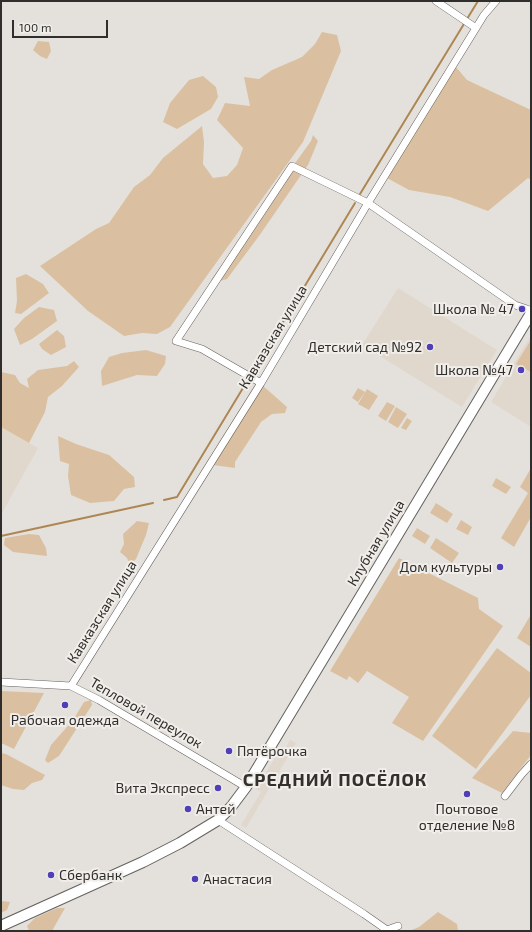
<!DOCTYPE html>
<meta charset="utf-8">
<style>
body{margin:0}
#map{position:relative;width:532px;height:932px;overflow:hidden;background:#e4e1dd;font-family:"Exo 2",sans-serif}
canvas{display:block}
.frame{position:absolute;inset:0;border:2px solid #2f2e2c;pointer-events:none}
.scale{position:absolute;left:12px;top:20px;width:96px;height:18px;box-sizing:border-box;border:2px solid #2f2e2c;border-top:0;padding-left:5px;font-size:12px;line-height:14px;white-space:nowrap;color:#2f2e2c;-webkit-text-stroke:3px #f1eeea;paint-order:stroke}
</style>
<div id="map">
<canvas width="532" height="932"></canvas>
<div class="frame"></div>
<div class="scale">100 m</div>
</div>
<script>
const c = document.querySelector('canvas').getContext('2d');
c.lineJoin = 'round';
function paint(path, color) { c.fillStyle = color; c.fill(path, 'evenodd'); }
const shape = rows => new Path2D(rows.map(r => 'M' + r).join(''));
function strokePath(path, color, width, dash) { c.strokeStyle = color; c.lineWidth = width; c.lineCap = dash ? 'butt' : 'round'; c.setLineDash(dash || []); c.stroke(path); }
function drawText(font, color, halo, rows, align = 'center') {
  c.font = font + ' "Exo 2",sans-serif'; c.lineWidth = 4; c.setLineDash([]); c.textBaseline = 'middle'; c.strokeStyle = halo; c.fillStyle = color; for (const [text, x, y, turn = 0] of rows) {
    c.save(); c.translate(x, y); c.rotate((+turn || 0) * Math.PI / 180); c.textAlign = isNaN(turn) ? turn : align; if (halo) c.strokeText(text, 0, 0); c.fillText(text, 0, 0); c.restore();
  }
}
paint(shape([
 [398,288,497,350,462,407,362,345],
 [530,337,531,337,531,427,491,402],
 [1,427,38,448,1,515],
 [290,740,296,743,246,828,241,825,261,792,256,789,276,756,280,758]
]), '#e0d7cd');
paint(shape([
 [322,32,337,35,341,51,303,142,170,327,157,334,142,333,124,336,88,311,40,266,96,229,109,223,134,187,150,175,163,158,202,126,204,142,203,164,213,178,227,176,237,165,243,148,217,120,225,103,250,106,244,77,259,79,272,70,302,57,315,44],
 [38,41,49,42,51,51,47,59,40,56,33,50],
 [456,67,467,80,531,110,531,180,528,178,488,211,450,197,409,190,387,178],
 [203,76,216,87,218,97,211,109,177,129,163,122,170,103,189,80],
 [313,135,318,141,308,165,259,236,227,279,220,281,211,280,311,141],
 [26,274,43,284,49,293,21,314,15,313,17,301,16,278],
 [39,307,54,310,57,321,32,339,20,345,14,329,24,318],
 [57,330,64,336,66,347,51,355,42,349,39,344],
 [531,340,531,372,516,364],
 [146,350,166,356,165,364,157,376,137,375,102,386,101,371,109,357,122,353],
 [74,361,79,367,62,386,48,397,45,412,29,443,1,427,1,372,15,375,20,383,29,388,27,379,38,370,67,366],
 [262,385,287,407,285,413,272,414,261,422,235,462,235,468,213,465],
 [358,388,365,392,358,402,352,398],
 [367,389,378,396,369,410,358,404],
 [387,402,395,406,386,421,378,416],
 [396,407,407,414,398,428,388,422],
 [407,418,412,421,406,430,401,428],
 [58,436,76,444,109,455,134,477,135,487,124,489,114,501,90,503,71,495,68,476,69,464,60,461],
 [531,468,531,517,514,547,501,538,528,493,520,487],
 [496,478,511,487,506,494,492,486],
 [436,503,453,514,447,523,430,513],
 [461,520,472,527,468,535,456,529],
 [137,521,149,523,146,535,136,559,130,565,127,558,120,552,124,544,123,534],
 [417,528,430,536,425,544,412,536],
 [29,534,39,535,46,548,47,556,13,552,4,545,5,538],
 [436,538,459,553,452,563,430,548],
 [399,558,478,598,479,609,503,626,423,741,392,723,409,697,367,671,358,683,349,676,347,680,330,671],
 [530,616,531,616,531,647,517,638],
 [497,648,531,673,531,695,476,769,432,736],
 [1,691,44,693,14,749,1,743],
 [91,700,92,705,59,756,48,763,45,760,51,745,73,720,84,702],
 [513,731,531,733,531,755,502,793,472,778],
 [1,753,6,754,45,775,42,780,32,783,24,790,13,789,1,785],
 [1,901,10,902,7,910,1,913],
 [57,908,65,908,52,931,29,931,27,926,35,918],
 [438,912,457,924,458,931,409,931,419,927]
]), '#dac0a0');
strokePath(shape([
 [360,194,478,1],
 [164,500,177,497,355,203],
 [1,536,153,503]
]), '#ad8753', 2);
const street = shape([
 [436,1,476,28],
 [261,383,202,349,176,341,292,166,368,203,515,305,527,309,531,311],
 [1,682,71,686,99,700,246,787],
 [71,686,261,383,368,203,484,15,496,1],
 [505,796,521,775,531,764],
 [218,820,364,914,387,930,398,926]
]);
const secondary = shape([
 [1,926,143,862,180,843,218,820,231,807,246,787,531,313]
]);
strokePath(street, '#65625f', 8);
strokePath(secondary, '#65625f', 12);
strokePath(street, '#fff', 7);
strokePath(secondary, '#fff', 10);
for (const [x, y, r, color] of [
 [522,309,4,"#503fb6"],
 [430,347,4,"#503fb6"],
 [521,370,4,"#503fb6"],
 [500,567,4,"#503fb6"],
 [65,705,4,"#503fb6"],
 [229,751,4,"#503fb6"],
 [218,788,4,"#503fb6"],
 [467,794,4,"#503fb6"],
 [188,809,4,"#503fb6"],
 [51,875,4,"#503fb6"],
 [195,879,4,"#503fb6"]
]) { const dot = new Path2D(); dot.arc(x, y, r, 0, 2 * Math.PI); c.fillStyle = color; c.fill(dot); strokePath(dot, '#f1eeea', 1.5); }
drawText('14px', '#2f2e2c', '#f1eeea', [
 ["Школа № 47",514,309],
 ["Детский сад №92",422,347],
 ["Школа №47",513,370],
 ["Дом культуры",492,567],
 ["Рабочая одежда",65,720,"center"],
 ["Пятёрочка",237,751,"left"],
 ["Вита Экспресс",210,788],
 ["Антей",196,809,"left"],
 ["Почтовое",467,809,"center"],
 ["отделение №8",467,825,"center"],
 ["Сбербанк",59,875,"left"],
 ["Анастасия",203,879,"left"]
], 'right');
drawText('14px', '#2f2e2c', '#f1eeea', [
 ["Кавказская улица",273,337,-59],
 ["Клубная улица",376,543,-59],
 ["Кавказская улица",102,612,-58],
 ["Тепловой переулок",146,713,30]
]);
c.letterSpacing = '1px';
drawText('bold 18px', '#33302d', '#f1eeea', [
 ["СРЕДНИЙ ПОСЁЛОК",335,780]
]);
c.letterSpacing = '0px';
</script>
